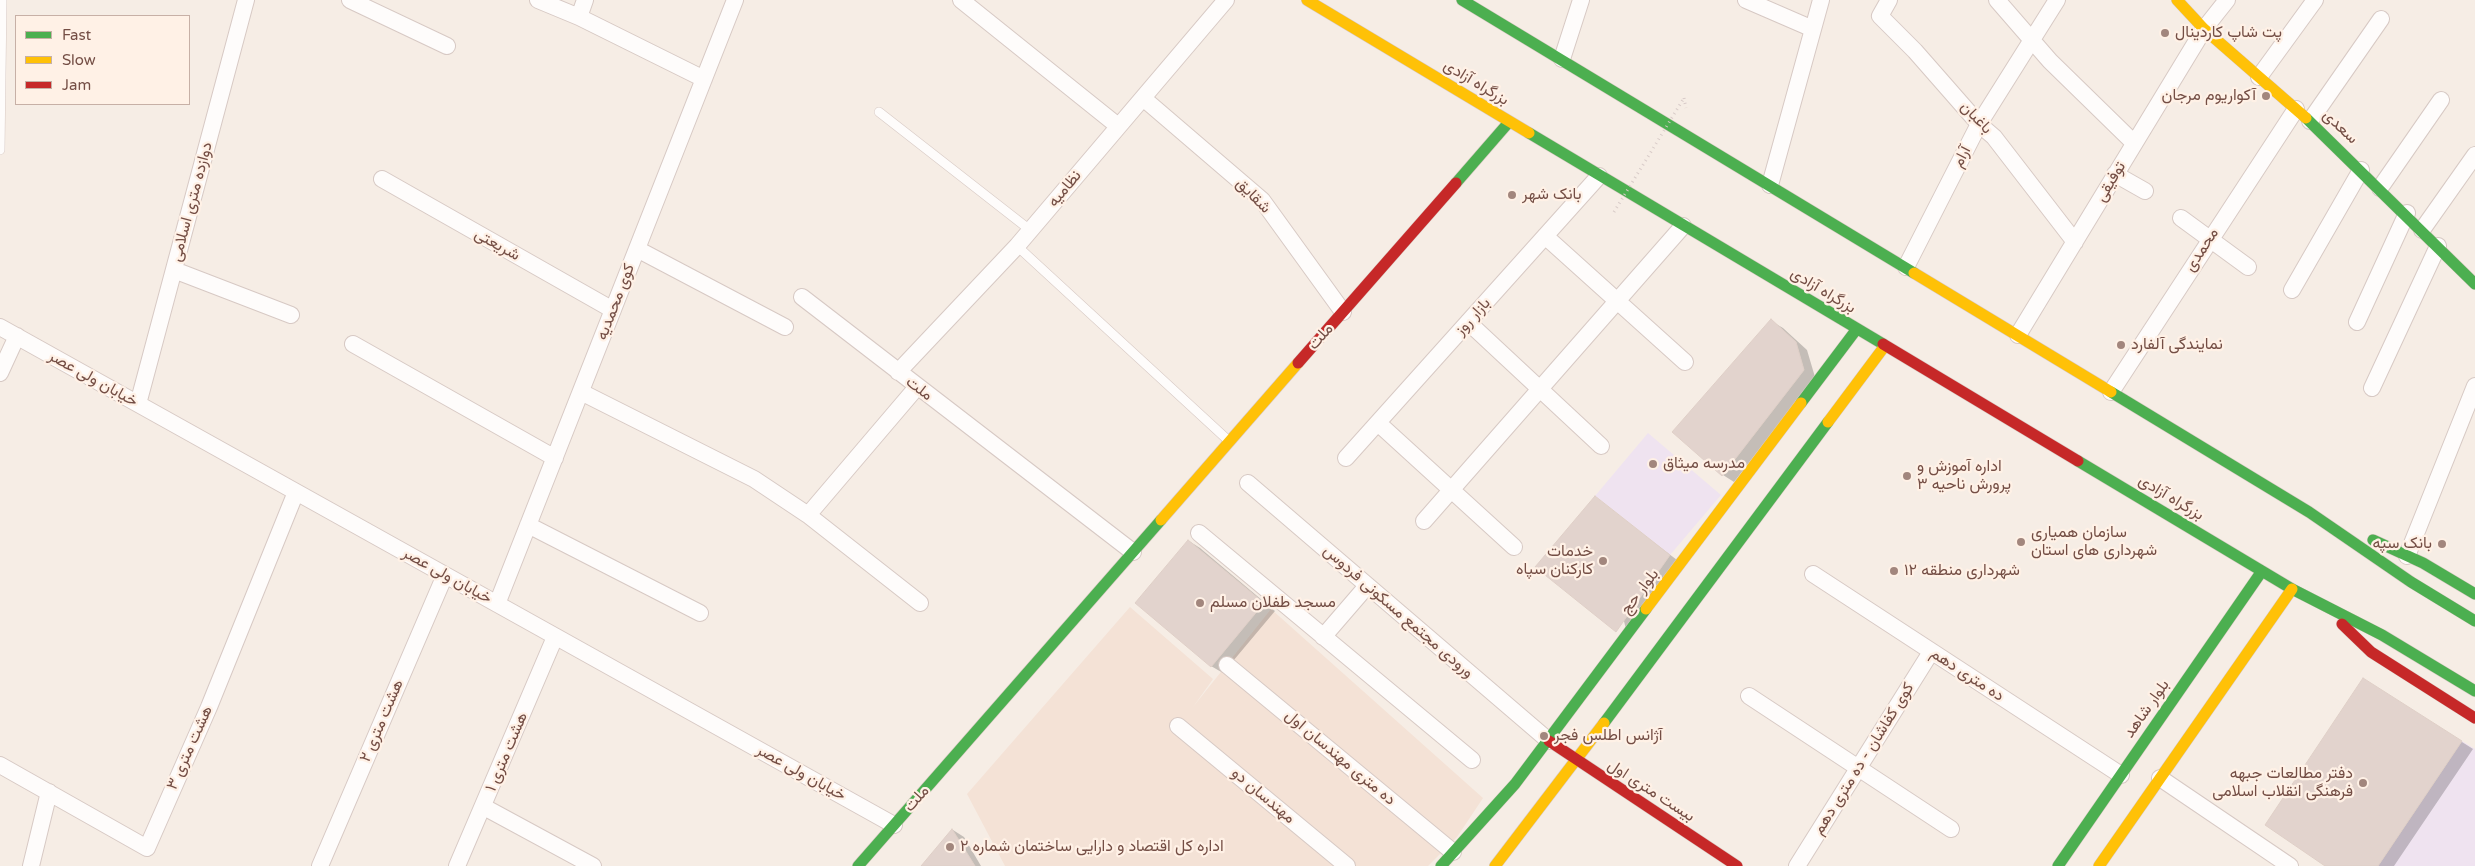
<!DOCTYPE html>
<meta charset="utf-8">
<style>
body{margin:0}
#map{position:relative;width:2475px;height:866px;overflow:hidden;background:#f6ede5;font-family:"Varela Round",sans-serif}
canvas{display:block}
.legend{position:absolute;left:15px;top:15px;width:175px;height:90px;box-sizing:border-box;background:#fff1e6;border:1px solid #c7b0a6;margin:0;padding:6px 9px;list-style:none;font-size:15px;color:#744e45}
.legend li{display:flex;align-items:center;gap:10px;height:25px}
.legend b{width:25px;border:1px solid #c7b0a6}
</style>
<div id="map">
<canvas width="2475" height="866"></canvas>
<ul class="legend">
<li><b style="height:6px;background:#4caf50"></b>Fast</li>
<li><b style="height:6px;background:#ffc107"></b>Slow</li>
<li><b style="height:6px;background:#c62828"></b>Jam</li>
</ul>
</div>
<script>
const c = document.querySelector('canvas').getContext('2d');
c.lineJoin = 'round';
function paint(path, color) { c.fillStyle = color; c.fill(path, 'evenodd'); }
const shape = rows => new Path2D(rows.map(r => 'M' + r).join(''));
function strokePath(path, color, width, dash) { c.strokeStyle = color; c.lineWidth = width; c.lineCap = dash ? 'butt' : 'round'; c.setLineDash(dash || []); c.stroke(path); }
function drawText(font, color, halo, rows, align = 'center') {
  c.font = font + ' "Varela Round",Vazirmatn,sans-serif'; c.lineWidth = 4.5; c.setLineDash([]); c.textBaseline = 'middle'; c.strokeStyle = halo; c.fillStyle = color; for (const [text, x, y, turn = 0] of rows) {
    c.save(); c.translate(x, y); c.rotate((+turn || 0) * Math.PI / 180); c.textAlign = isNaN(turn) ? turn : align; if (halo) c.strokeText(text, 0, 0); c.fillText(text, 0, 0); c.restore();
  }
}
paint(shape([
 [1130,607,1213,679,1193,707,1271,609,1483,798,1457,837,1428,866,1005,866,967,794]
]), '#f4e2d6');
paint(shape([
 [1648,433,1721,495,1670,555,1595,496],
 [2462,741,2475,749,2475,866,2378,866]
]), '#efe3f0');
paint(shape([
 [1771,321,1783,328,1807,350,1815,377,1734,482,1723,475],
 [1595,498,1681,563,1628,638],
 [1189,541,1200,548,1275,611,1223,673,1211,666],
 [2374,686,2473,749,2394,866,2327,866],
 [953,830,964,837,981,866,923,866]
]), '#0003');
const building = shape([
 [1771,319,1796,342,1804,370,1722,476,1672,432,1771,319],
 [1595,496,1670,555,1616,632,1535,567,1595,496],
 [1188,540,1264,603,1211,667,1135,603,1188,540],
 [2363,678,2462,741,2378,866,2325,866,2265,825,2363,678],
 [952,829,975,866,921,866,952,829]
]);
paint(building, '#e2d3cd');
strokePath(building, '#dfcfc7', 1);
const lane = shape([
 [879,112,1030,230],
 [0,150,2,0],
 [1017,246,1230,442]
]);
const street = shape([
 [350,0,447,46],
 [538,0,579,17,704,79],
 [961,0,1118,126],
 [1746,0,1813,29],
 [1889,0,1880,16,1915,51,1979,124,1994,137,2075,242],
 [1997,0,2050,61,2134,143],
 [579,17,585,0],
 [1562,59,1581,0],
 [2259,77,2315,0],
 [1143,98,1262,200,1343,312],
 [2310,121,2381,19],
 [2115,174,2145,191],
 [382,179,613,310],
 [1770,185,1821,0],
 [2380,188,2441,100],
 [2181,218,2248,267],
 [2422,230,2475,155],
 [1545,236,1685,362],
 [637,249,785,327],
 [1906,267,1979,124,2057,0],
 [174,270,291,315],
 [2292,290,2361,170],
 [802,297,1133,552],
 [1468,322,1601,446],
 [2357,322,2407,213],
 [0,327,894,825],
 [2018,335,2204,29,2227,0],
 [353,344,555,458],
 [898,372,1017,246,1226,0],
 [0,373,17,336],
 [2372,388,2438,246],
 [581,392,754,479,808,515,920,603],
 [2111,392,2296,109],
 [138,404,246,0],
 [1378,423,1514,547],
 [1346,458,1599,176],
 [1248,483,1549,741],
 [808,515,917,387],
 [1424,521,1683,226],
 [528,525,700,613],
 [1199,533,1472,760],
 [2407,556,2475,386],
 [1813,574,2121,775],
 [497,604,735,0],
 [1323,637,1367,586],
 [1227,665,1453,852],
 [1749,696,1951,829],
 [1178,726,1347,866],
 [0,765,147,848,209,707,296,492],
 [2160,778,2290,866],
 [484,807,593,866],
 [31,866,49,792],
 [320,866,445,575],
 [457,866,555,637],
 [1797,866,1931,652]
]);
const fast = shape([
 [1462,0,1914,273],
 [2306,118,2475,284],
 [1529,133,1883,344],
 [1456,183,1509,122],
 [2111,392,2309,512,2411,582,2475,621],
 [1801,403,1856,330],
 [2078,461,2292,589,2382,635,2475,691],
 [2373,540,2423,563,2475,594],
 [1604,723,1828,422],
 [858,866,1161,520],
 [1441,866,1515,784,1646,609],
 [2058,866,2262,571]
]);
const slow = shape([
 [1307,0,1529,133],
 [2177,0,2204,29,2306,118],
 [1914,273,2111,392],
 [1828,422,1884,347],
 [1161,520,1298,363],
 [1646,609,1801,403],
 [1495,866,1604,723],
 [2099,866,2292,589]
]);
const jam = shape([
 [1883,344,2078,461],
 [1298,363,1456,183],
 [2342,624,2371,652,2475,718],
 [1549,741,1737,866]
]);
strokePath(lane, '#d7c9c4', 10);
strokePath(street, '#d7c9c4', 18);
strokePath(fast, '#d7c8c2', 12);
strokePath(slow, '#d7c8c2', 12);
strokePath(jam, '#d7c8c2', 12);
strokePath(shape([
 [1684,98,1686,108]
]), '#d8cbc8', 3, [1, 4]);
strokePath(lane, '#fefcfb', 9);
strokePath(street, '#fefcfb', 16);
strokePath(fast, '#4caf50', 11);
strokePath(slow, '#ffc107', 11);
strokePath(jam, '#c62828', 11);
strokePath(shape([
 [1614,212,1684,98]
]), '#d8cbc8', 3, [1, 4]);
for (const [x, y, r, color] of [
 [2165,33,5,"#a2867d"],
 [2266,96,5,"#a2867d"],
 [1512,195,5,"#a2867d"],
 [2121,345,5,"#a2867d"],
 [1653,464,5,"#a2867d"],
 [1907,476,5,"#a2867d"],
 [2021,542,5,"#a2867d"],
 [2442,544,5,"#a2867d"],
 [1603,561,5,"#a2867d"],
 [1894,571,5,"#a2867d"],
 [1200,603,5,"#a2867d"],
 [1544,736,5,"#a2867d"],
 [2363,783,5,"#a2867d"],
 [950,847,5,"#a2867d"]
]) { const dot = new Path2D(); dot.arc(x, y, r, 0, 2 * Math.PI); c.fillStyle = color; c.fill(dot); strokePath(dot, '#fff1e6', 2); }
drawText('16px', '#744e45', '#fff1e6', [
 ["پت شاپ کاردینال",2175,33],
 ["آکواریوم مرجان",2256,96,"right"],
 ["بانک شهر",1522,195],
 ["نمایندگی آلفارد",2131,345],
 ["مدرسه میثاق",1663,464],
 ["اداره آموزش و",1917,467],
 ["پرورش ناحیه ۳",1917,485],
 ["سازمان همیاری",2031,533],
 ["شهرداری های استان",2031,551],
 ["بانک سپه",2432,544,"right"],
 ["خدمات",1593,552,"right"],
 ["کارکنان سپاه",1593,570,"right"],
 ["شهرداری منطقه ۱۲",1904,571],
 ["مسجد طفلان مسلم",1210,603],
 ["آژانس اطلس فجر",1554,736],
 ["دفتر مطالعات جبهه",2353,774,"right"],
 ["فرهنگی انقلاب اسلامی",2353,792,"right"],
 ["اداره کل اقتصاد و دارایی ساختمان شماره ۲",960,847]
], 'left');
drawText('16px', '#744e45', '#fff1e6', [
 ["بزرگراه آزادی",1476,83,31],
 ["باغبان",1976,118,46],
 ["سعدی",2340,127,43],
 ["آرام",1962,157,-63],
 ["توفیقی",2111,182,-59],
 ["نظامیه",1065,189,-50],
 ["شقایق",1253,196,45],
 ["دوازده متری اسلامی",192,202,-75],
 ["شریعتی",497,245,29],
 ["محمدی",2202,250,-57],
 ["بزرگراه آزادی",1823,291,31],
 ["کوی محمدیه",616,302,-69],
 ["بازار روز",1473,317,-48],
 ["ملت",1321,337,-49],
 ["خیابان ولی عصر",93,379,29],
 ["ملت",919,389,37],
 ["بزرگراه آزادی",2171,498,31],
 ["خیابان ولی عصر",447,576,29],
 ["بلوار حج",1640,592,-53],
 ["ورودی مجتمع مسکونی فردوس",1398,612,41],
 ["ده متری دهم",1967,675,33],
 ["بلوار شاهد",2147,709,-55],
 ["هشت متری ۲",382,721,-67],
 ["هشت متری ۳",190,748,-66],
 ["هشت متری ۱",507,752,-67],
 ["ده متری مهندسان اول",1340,758,40],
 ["کوی کفاشان - ده متری دهم",1864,759,-58],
 ["خیابان ولی عصر",801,773,29],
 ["بیست متری اول",1651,791,33],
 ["مهندسان دو",1263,796,40],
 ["ملت",917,799,-49]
]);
</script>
